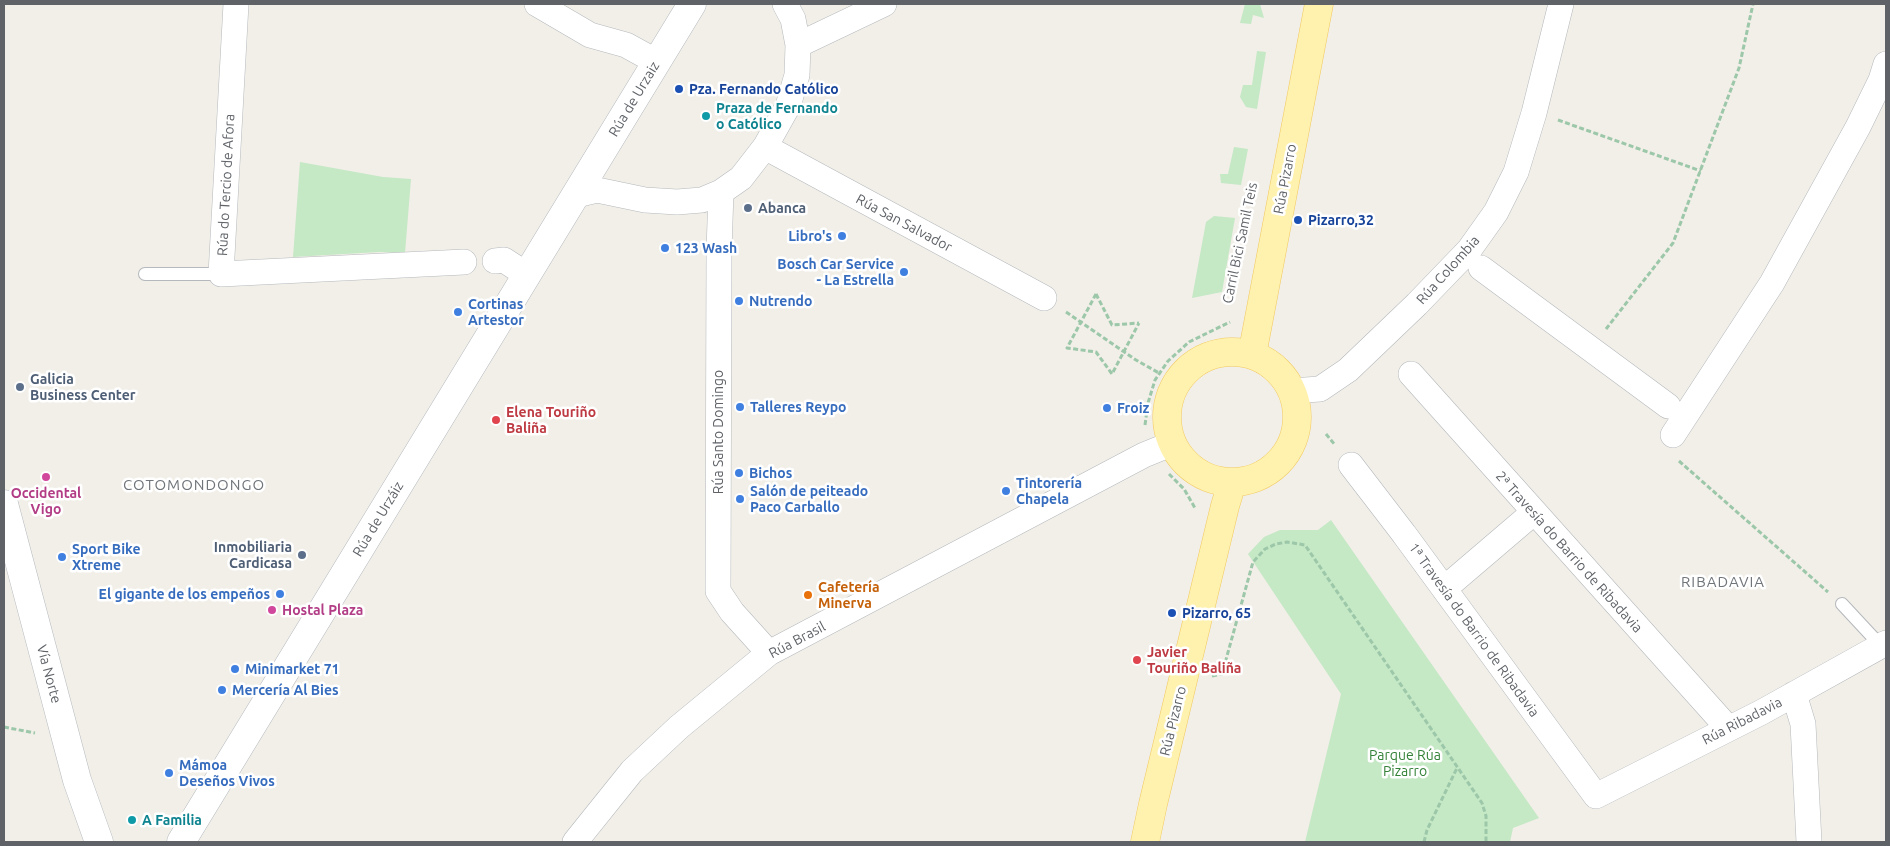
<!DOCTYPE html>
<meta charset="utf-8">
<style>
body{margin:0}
#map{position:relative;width:1890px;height:846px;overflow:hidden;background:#f1efe8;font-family:Ubuntu,sans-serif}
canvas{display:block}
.frame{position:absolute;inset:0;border:5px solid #5f6368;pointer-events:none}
</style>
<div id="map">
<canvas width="1890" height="846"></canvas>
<div class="frame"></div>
</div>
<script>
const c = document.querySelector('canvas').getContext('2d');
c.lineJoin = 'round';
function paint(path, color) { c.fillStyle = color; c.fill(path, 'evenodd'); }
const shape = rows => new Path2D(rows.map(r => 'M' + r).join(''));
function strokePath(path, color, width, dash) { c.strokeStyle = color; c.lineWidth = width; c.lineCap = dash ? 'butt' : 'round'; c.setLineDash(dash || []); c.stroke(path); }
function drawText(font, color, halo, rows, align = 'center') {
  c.font = font + ' Ubuntu,sans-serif'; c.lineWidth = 5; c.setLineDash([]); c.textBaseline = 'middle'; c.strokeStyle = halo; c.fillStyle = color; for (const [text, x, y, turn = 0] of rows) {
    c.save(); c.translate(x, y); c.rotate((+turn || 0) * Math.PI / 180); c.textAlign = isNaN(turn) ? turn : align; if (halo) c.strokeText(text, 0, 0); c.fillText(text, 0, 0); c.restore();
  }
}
paint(shape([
 [1245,4,1260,4,1264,18,1253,15,1251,24,1240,23],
 [1257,51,1266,52,1257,109,1246,107,1240,97,1243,85,1252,85],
 [1234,147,1248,149,1241,185,1221,183,1220,174,1228,174],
 [300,162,383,177,411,179,405,253,379,252,293,257],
 [1214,216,1235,218,1222,292,1192,298,1206,222],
 [1331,520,1539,818,1513,828,1510,842,1305,842,1341,694,1248,554,1264,537,1280,530,1318,530]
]), '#c5e8c5');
const lane = shape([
 [145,274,221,274],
 [1842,604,1881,646]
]);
const street = shape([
 [236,4,221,274,464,262],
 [537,4,590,35,626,45,657,62],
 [798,45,884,4],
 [765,147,1044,298],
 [721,192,719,251,718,591,732,612,769,653],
 [576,195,597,190,645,200,677,202,702,200,721,192,741,178,765,147,788,106,797,75,798,45,793,19,785,4],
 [495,261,504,260,527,275],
 [1481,268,1668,406],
 [1411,374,1728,728],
 [1291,391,1320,389,1348,370,1417,304,1469,250,1496,212,1516,172,1534,113,1561,4],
 [1673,435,1772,283,1858,127,1881,80,1886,64],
 [1351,465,1404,534,1596,796,1762,712,1886,643],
 [1444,589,1533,513],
 [1794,694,1803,724,1809,842],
 [575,842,632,771,679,727,769,653,1144,455,1171,444]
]);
const secondary = shape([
 [4,504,77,780,99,842],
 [181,842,692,4]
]);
const primary = shape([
 '1167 417a65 65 0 1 1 130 0a65 65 0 1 1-130 0Z',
 [1252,355,1319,4],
 [1145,842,1153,804,1225,506,1232,483]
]);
strokePath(lane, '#b5b8bc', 14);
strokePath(street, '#b5b8bc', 26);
strokePath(secondary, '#b6babf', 29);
strokePath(primary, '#f2c960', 29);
strokePath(shape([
 [1558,120,1701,171],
 [1096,294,1067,348,1096,352,1112,374,1139,323],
 [1096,294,1112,325,1139,323],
 [1066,312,1136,360,1159,373],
 [1606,329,1673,243,1739,68,1753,4],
 [1145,425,1148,403,1155,380,1168,361,1189,342,1230,322],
 [1326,434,1335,445],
 [1679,461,1828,592],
 [1169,474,1184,489,1195,508],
 [1212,676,1222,674,1253,562,1265,549,1276,544,1287,542,1305,545,1482,803,1486,816,1486,842],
 [4,727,35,733],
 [1424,842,1427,830,1457,768]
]), '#9cc7a9', 3, [5, 2.5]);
strokePath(lane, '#fff', 12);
strokePath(street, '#fff', 25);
strokePath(secondary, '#fff', 28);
strokePath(primary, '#fff2af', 28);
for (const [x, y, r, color] of [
 [679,89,5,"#1a4fb4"],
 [706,116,5,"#0f9aa8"],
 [748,208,5,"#5c6f8a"],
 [1298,220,5,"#1a4fb4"],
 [842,236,5,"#3f7fe0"],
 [665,248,5,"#3f7fe0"],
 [904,272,5,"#3f7fe0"],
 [739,301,5,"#3f7fe0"],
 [458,312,5,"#3f7fe0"],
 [20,387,5,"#5c6f8a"],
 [740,407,5,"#3f7fe0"],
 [1107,408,5,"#3f7fe0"],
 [496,420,5,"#e0444e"],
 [739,473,5,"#3f7fe0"],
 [46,477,5,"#d1479c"],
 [1006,491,5,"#3f7fe0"],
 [740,499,5,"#3f7fe0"],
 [302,555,5,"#5c6f8a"],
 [62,557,5,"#3f7fe0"],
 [280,594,5,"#3f7fe0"],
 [808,595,5,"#e8710a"],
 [272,610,5,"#d1479c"],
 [1172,613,5,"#1a4fb4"],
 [1137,660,5,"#e0444e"],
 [235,669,5,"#3f7fe0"],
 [222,690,5,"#3f7fe0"],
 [169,773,5,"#3f7fe0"],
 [132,820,5,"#0f9aa8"]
]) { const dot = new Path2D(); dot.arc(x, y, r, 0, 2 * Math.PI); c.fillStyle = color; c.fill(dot); strokePath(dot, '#fff', 2); }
drawText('bold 14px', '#164399', '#fff', [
 ["Pza. Fernando Católico",689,89],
 ["Pizarro,32",1308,220],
 ["Pizarro, 65",1182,613]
], 'left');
drawText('14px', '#5f6368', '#fff', [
 ["Rúa de Urzaiz",634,99,-59],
 ["Rúa Pizarro",1285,179,-79],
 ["Rúa do Tercio de Afora",226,185,-87],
 ["Rúa San Salvador",904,223,28],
 ["Carril Bici Samil Teis",1240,243,-78],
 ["Rúa Colombia",1448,270,-48],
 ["Rúa Santo Domingo",718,432,-90],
 ["Rúa de Urzáiz",378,519,-59],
 ["2ª Travesía do Barrio de Ribadavia",1569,552,48],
 ["1ª Travesía do Barrio de Ribadavia",1474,630,54],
 ["Rúa Brasil",797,640,-28],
 ["Vía Norte",49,674,75],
 ["Rúa Pizarro",1173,721,-76],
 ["Rúa Ribadavia",1742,721,-27]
]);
drawText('bold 14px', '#0d838f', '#fff', [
 ["Praza de Fernando",716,108],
 ["o Católico",716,124],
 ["A Familia",142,820]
], 'left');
drawText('bold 14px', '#4e5e75', '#fff', [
 ["Abanca",758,208],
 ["Galicia",30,379],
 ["Business Center",30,395],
 ["Inmobiliaria",292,547,"right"],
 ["Cardicasa",292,563,"right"]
], 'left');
drawText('bold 14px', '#366cbe', '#fff', [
 ["Libro's",832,236,"right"],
 ["123 Wash",675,248],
 ["Bosch Car Service",894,264,"right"],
 ["- La Estrella",894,280,"right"],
 ["Nutrendo",749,301],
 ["Cortinas",468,304],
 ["Artestor",468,320],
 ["Talleres Reypo",750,407],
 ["Froiz",1117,408],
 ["Bichos",749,473],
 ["Tintorería",1016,483],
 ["Chapela",1016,499],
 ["Salón de peiteado",750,491],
 ["Paco Carballo",750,507],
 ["Sport Bike",72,549],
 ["Xtreme",72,565],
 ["El gigante de los empeños",270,594,"right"],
 ["Minimarket 71",245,669],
 ["Mercería Al Bies",232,690],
 ["Mámoa",179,765],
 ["Deseños Vivos",179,781]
], 'left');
drawText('bold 14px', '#be3a42', '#fff', [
 ["Elena Touriño",506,412],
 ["Baliña",506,428],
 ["Javier",1147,652],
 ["Touriño Baliña",1147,668]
], 'left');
drawText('bold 14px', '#b23c85', '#fff', [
 ["Occidental",46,493],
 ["Vigo",46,509],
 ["Hostal Plaza",282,610,"left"]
]);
drawText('bold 14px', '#c56008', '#fff', [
 ["Cafetería",818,587],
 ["Minerva",818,603]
], 'left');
drawText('14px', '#348238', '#fff', [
 ["Parque Rúa",1405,755],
 ["Pizarro",1405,771]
]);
c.letterSpacing = '1px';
drawText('15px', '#70757a', '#fff', [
 ["COTOMONDONGO",194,485],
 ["RIBADAVIA",1723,582]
]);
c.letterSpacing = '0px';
</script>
